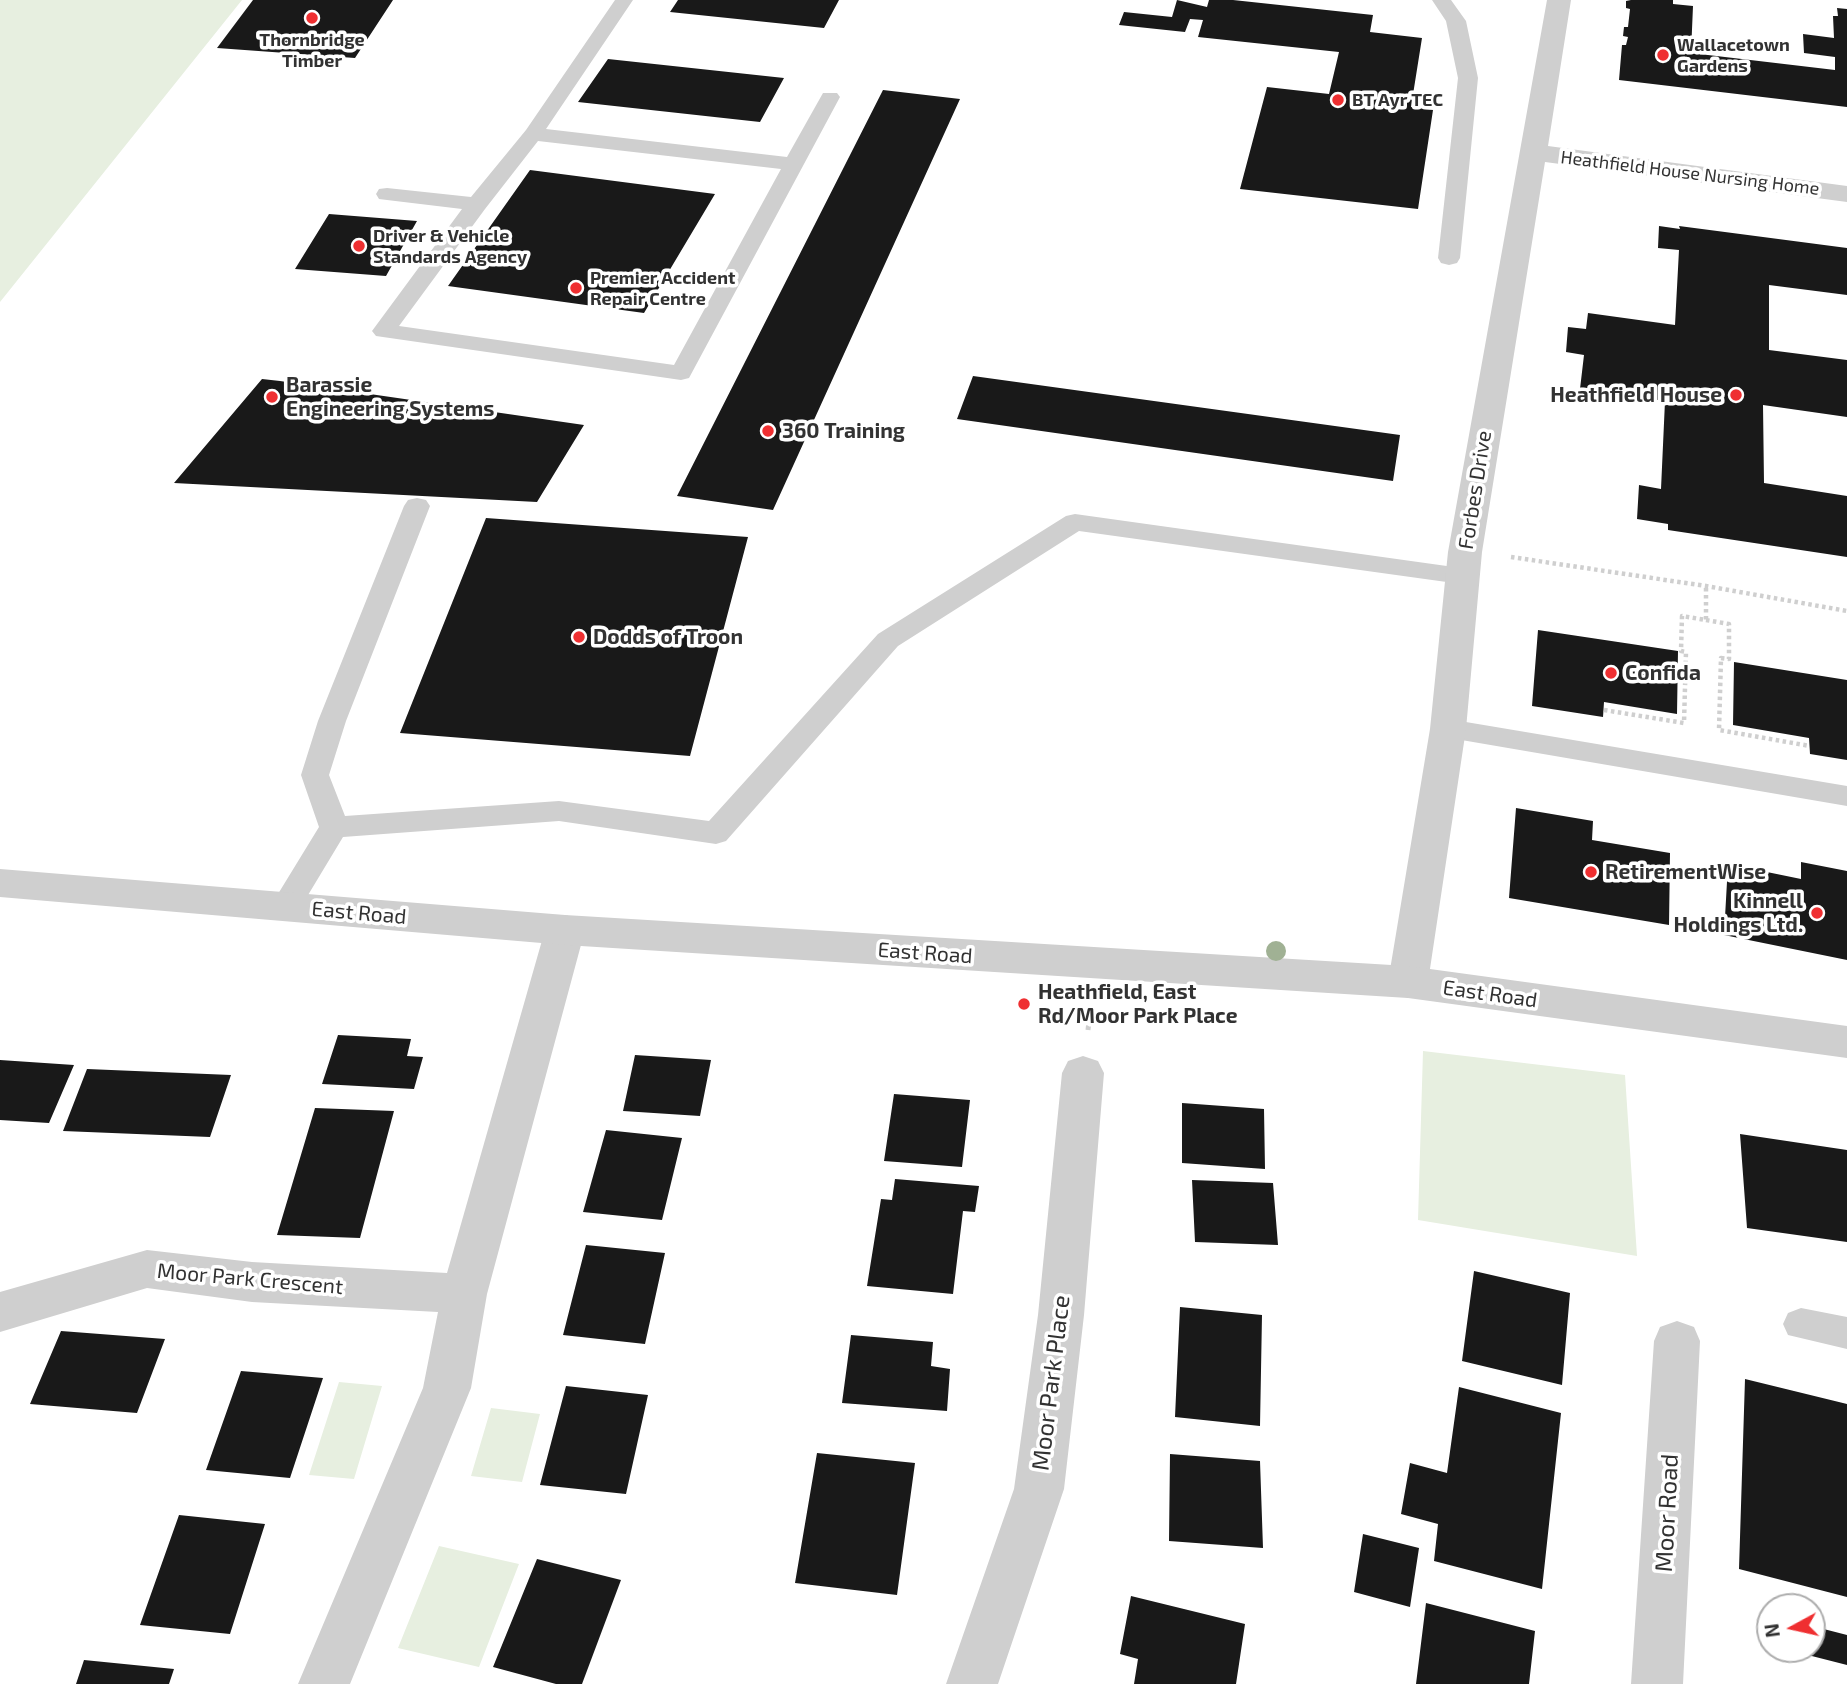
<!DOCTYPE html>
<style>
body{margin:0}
#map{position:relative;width:1847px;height:1684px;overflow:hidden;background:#fff;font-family:"Exo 2",sans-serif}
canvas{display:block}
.north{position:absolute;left:1756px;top:1593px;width:70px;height:70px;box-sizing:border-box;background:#fff;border:2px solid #adadad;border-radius:50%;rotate:262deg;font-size:19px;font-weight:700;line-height:28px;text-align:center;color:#323232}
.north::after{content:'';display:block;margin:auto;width:24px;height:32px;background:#ef2f31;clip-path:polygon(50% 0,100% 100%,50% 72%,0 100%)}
</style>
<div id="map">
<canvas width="1847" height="1684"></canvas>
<div class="north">N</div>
</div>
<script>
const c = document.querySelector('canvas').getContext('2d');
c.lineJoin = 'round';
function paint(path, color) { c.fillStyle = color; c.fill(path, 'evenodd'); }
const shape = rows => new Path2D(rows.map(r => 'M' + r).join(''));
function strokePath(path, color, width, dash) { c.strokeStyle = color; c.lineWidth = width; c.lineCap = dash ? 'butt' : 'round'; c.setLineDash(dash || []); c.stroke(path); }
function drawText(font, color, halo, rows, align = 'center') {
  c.font = font + ' "Exo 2",sans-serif'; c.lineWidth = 7; c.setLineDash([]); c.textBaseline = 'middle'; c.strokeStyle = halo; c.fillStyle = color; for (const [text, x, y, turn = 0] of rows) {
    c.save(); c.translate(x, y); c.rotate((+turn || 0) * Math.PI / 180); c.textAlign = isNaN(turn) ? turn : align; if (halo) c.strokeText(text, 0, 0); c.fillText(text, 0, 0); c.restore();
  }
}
paint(shape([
 [0,0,242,0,0,302],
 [1423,1051,1625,1075,1637,1256,1418,1220],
 [339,1382,382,1386,354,1479,309,1475],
 [491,1408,540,1414,522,1482,471,1476],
 [439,1546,519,1564,479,1667,398,1648]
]), '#e7efe0');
paint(shape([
 [253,0,393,0,355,58,217,48],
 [678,0,839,0,824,28,670,12],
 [1177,0,1207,7,1209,0,1233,0,1373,15,1370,32,1422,38,1411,107,1433,110,1418,209,1240,189,1267,87,1329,94,1339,52,1198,37,1203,20,1190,19,1185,32,1119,25,1124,12,1172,17],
 [1631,0,1673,0,1673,4,1693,6,1691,53,1835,70,1835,57,1804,53,1803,34,1834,38,1833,16,1838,16,1837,8,1847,9,1847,107,1619,80,1622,45,1626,45,1628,37,1623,36,1624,27,1628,27,1630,9,1626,8,1626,1],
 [608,59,784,78,760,122,578,102],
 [883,90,960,99,773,510,677,496],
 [530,170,715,194,644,313,448,286],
 [329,214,417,221,386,276,295,269],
 [1659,226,1680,229,1679,226,1847,248,1847,295,1769,285,1769,350,1847,360,1847,417,1763,405,1764,483,1847,496,1847,557,1668,530,1668,524,1637,519,1639,485,1661,489,1665,401,1580,389,1584,355,1566,352,1568,327,1586,329,1588,313,1675,325,1679,250,1658,248],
 [973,376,1400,435,1393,481,957,419],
 [262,379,280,381,584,425,537,502,174,483],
 [486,518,748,537,690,756,400,733],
 [1538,630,1678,651,1677,714,1604,702,1603,717,1532,706],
 [1734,662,1847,680,1847,760,1810,754,1809,738,1733,725],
 [1516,808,1593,821,1592,840,1670,853,1669,925,1509,898],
 [1801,862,1847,871,1847,960,1724,935,1728,864,1801,879],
 [338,1035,411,1039,407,1056,423,1057,414,1089,322,1084],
 [635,1055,711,1060,700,1116,623,1111],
 [0,1060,74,1065,49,1123,0,1120],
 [87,1069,231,1075,210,1137,63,1131],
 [894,1094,970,1100,962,1167,884,1161],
 [1182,1103,1264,1109,1265,1169,1182,1163],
 [315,1108,394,1111,360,1238,277,1235],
 [606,1130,682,1138,662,1220,583,1212],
 [1740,1134,1847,1150,1847,1242,1747,1228],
 [895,1179,979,1186,975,1212,963,1211,953,1294,867,1286,881,1199,892,1200],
 [1192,1180,1273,1183,1278,1245,1195,1242],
 [586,1245,665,1253,645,1344,563,1335],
 [1474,1271,1570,1293,1562,1385,1462,1361],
 [1180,1307,1262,1315,1260,1426,1175,1417],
 [61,1331,165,1339,137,1413,30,1404],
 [851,1335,933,1342,931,1366,950,1369,947,1411,842,1403],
 [241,1371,323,1378,290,1478,206,1470],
 [1745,1379,1847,1404,1847,1597,1739,1569],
 [566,1386,648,1395,626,1494,540,1485],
 [1459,1387,1561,1413,1542,1589,1434,1561,1438,1524,1401,1514,1410,1463,1447,1473],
 [817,1453,915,1463,897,1595,795,1583],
 [1170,1454,1260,1461,1263,1548,1169,1541],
 [179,1515,265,1524,230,1634,140,1625],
 [1363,1534,1419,1548,1410,1607,1354,1592],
 [537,1559,621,1580,582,1684,556,1684,493,1667],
 [1131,1596,1245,1624,1236,1684,1134,1684,1138,1659,1120,1654],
 [1426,1603,1535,1631,1529,1684,1416,1684],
 [1812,1626,1847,1635,1847,1665,1800,1653,1800,1649,1812,1649],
 [84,1660,174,1669,169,1684,76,1684]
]), '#191919');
strokePath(shape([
 [1511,557,1706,586,1847,611],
 [1706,620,1729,624,1729,659,1721,658,1719,730,1810,746],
 [1604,710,1684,723,1686,652,1681,651,1682,616,1706,620,1706,586]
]), '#cfcfcf', 4.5, [3.5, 3.5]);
strokePath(shape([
 [1088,1030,1090,1013]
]), '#cfcfcf', 5, [4.5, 4.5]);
paint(shape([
 [615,0,633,0,546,129,787,157,823,93,837,93,840,97,689,378,681,380,376,336,372,331,462,209,387,200,379,199,376,194,379,189,387,188,471,197,526,130,615,0],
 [538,141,781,169,674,365,399,326,485,209,538,141],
 [1432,0,1451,0,1466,21,1478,78,1460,258,1457,263,1449,265,1441,263,1438,258,1458,78,1446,21,1432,0],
 [417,498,426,500,430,506,346,721,329,775,345,816,559,801,709,821,878,634,1066,516,1075,514,1461,568,1470,570,1474,576,1470,582,1461,584,1079,531,898,646,726,841,716,844,559,821,343,837,296,915,285,918,274,915,270,907,319,827,301,775,318,721,404,506,408,500,417,498],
 [1448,719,1847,786,1847,806,1438,736,1434,729,1438,722,1448,719],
 [1801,1308,1847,1317,1847,1349,1788,1335,1783,1324,1788,1313,1801,1308]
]), '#cfcfcf');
paint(shape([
 [1547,0,1571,0,1548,146,1847,186,1847,202,1545,162,1482,552,1466,729,1428,982,1422,993,1408,998,1394,993,1388,982,1430,729,1448,552,1547,0],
 [565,915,579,919,585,930,487,1294,471,1388,350,1684,298,1684,423,1388,438,1312,252,1302,147,1288,0,1332,0,1292,147,1250,252,1262,447,1273,545,930,551,919,565,915],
 [1083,1056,1098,1061,1104,1073,1084,1315,1064,1489,998,1684,946,1684,1014,1489,1038,1315,1062,1073,1068,1061,1083,1056],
 [1677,1321,1694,1327,1700,1341,1683,1684,1631,1684,1654,1341,1660,1327,1677,1321]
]), '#cfcfcf');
paint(shape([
 [0,869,565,915,1408,966,1847,1026,1847,1058,1408,998,565,945,0,897,0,869]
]), '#cfcfcf');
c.fillStyle = '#a0b194';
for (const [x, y] of [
 [1276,951]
]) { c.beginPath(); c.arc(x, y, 10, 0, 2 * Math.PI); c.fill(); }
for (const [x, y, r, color] of [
 [312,18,7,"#ef2f31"],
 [1663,55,7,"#ef2f31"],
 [1338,100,7,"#ef2f31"],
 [359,246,7,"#ef2f31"],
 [576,288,7,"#ef2f31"],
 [1736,395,7,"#ef2f31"],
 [272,397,7,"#ef2f31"],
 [768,431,7,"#ef2f31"],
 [579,637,7,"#ef2f31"],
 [1611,673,7,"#ef2f31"],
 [1591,872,7,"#ef2f31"],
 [1817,913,7,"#ef2f31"],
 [1024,1004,7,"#ef2f31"]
]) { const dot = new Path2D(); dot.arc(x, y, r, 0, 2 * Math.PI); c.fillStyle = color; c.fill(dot); strokePath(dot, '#fff', 2.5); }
drawText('bold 18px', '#323232', '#fff', [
 ["Thornbridge",312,40,"center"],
 ["Timber",312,61,"center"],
 ["Wallacetown",1677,45],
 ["Gardens",1677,66],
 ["BT Ayr TEC",1352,100],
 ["Driver & Vehicle",373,236],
 ["Standards Agency",373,257],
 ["Premier Accident",590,278],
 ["Repair Centre",590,299]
], 'left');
drawText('18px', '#323232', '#fff', [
 ["Heathfield House Nursing Home",1690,173,7]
]);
drawText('bold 21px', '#323232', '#fff', [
 ["Barassie",286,385],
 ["Engineering Systems",286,409],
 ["Heathfield House",1722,395,"right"],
 ["360 Training",782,431],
 ["Dodds of Troon",593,637],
 ["Confida",1625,673],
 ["RetirementWise",1605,872],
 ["Kinnell",1803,901,"right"],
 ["Holdings Ltd.",1803,925,"right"],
 ["Heathfield, East",1038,992],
 ["Rd/Moor Park Place",1038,1016]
], 'left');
drawText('21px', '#323232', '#fff', [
 ["Forbes Drive",1475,490,-81],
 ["East Road",359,913,5],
 ["East Road",925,953,4],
 ["East Road",1490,994,8],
 ["Moor Park Crescent",250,1279,5]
]);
drawText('24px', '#323232', '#fff', [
 ["Moor Park Place",1051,1383,-83],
 ["Moor Road",1667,1513,-87]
]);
</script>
